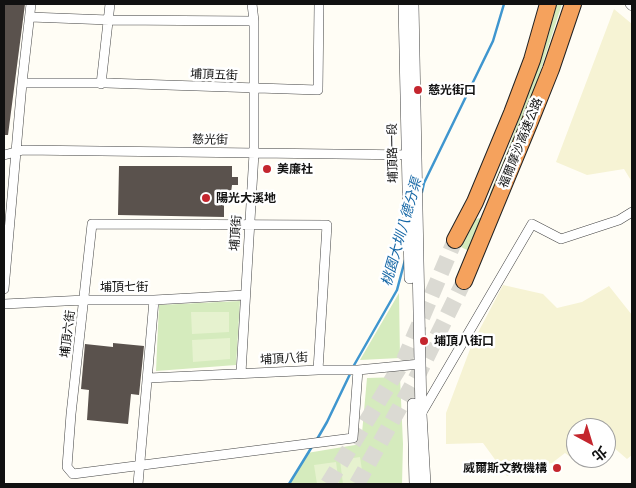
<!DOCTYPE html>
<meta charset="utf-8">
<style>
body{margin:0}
#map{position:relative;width:636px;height:488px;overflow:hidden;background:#fffdf5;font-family:"Roboto Serif","Noto Sans TC",serif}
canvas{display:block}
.frame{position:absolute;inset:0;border:5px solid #111;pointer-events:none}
.north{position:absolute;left:566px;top:418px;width:50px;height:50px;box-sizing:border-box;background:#fff;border:1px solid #a0a0a0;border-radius:50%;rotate:141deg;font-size:14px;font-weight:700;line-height:20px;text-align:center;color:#111}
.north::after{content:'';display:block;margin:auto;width:18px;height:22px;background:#c4262e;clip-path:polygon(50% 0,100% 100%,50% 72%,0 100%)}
</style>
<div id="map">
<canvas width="636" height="488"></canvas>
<div class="frame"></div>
<div class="north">北</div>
</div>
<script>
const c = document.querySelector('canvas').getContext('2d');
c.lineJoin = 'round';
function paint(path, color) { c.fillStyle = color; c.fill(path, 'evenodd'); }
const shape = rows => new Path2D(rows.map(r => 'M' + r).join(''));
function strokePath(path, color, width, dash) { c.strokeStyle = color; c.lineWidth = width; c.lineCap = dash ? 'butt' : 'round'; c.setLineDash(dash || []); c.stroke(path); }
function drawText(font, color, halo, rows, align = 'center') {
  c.font = font + ' "Roboto Serif","Noto Sans TC",serif'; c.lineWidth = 5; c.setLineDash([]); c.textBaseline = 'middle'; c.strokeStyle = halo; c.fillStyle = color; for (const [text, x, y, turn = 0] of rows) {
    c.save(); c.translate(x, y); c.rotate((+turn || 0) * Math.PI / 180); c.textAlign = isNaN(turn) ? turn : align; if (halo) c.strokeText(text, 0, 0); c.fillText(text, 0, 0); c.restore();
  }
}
paint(shape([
 [614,9,632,24,632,182,624,169,587,175,556,162],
 [503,285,543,294,557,308,582,302,609,286,632,315,632,455,627,459,606,441,606,428,576,428,576,458,585,458,583,462,579,463,565,453,552,463,530,467,507,476,483,443,446,444,446,413,472,344]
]), '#f6f3d4');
paint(shape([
 [557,4,562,4,531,100,492,196,490,195,490,193,509,147,545,46],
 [479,218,482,219,469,251,461,247,475,220],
 [399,293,400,358,360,360],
 [240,301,236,365,156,371,159,305],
 [400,377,403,444,402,484,290,484,307,453,361,444,367,378]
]), '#d5ebbd');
paint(shape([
 [191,312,229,312,229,332,192,334],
 [230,338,230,359,193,362,192,340],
 [360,457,364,484,343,484,340,460],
 [336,462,339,484,317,484,314,465]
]), '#e6f2cf');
strokePath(shape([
 [422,192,424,183,493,41,504,4],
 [353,367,397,290,405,260],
 [316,441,327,422,351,372],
 [289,484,313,445]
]), '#3f96cf', 2.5);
paint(shape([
 [4,4,25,4,8,135,4,135],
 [119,166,232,166,232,177,238,177,238,185,232,185,231,193,224,192,224,217,118,215],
 [113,343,144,346,139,395,131,394,128,424,87,420,89,390,81,389,85,344,113,347]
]), '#5a524d');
strokePath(shape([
 [328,484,404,360,455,240],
 [357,484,420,371,464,281]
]), '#dbdad3', 16, [16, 8]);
const minor = shape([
 [630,4,632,6],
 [30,17,109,20,254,21],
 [22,83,106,83,318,90,319,4],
 [101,84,110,4],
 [4,155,23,150,413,155],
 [4,289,22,83,31,4],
 [4,304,85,300,154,300,245,295],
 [318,370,327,225,92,224,71,414,67,467,73,474,353,438,358,370],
 [241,373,254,153,254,21,252,4],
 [149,378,318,370,358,370,420,364],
 [421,414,532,224,561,239,619,220,632,212],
 [138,484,154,300]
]);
const tertiary = shape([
 [404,4,410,278],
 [413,4,421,414,425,484],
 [413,404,415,484]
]);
const motorway = shape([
 [455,240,475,202,512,113,532,60,548,4],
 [464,281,531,119,551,69,573,4]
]);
strokePath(minor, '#444', 10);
strokePath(tertiary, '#444', 12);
strokePath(motorway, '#222', 18);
strokePath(minor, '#fff', 9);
strokePath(tertiary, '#fff', 11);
strokePath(motorway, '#f5a25d', 16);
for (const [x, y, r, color] of [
 [418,90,5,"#c4262e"],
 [267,169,5,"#c4262e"],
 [206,198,5,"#c4262e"],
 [424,341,5,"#c4262e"],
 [557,468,5,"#c4262e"]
]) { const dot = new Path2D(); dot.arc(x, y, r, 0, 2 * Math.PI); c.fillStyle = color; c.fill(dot); strokePath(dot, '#fff', 2); }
drawText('12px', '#111', '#fff', [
 ["埔頂五街",214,75,2],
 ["慈光街",210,140,1],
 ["福爾摩沙高速公路",521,143,-68],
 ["埔頂路一段",393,153,-91],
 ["埔頂街",236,233,-86],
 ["埔頂七街",124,287],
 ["埔頂六街",68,334,-83],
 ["埔頂八街",284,359,-3]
]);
drawText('bold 12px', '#111', '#fff', [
 ["慈光街口",428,90],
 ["美廉社",277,169],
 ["陽光大溪地",216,198],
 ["埔頂八街口",434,341],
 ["威爾斯文教機構",547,468,"right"]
], 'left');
drawText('italic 14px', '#1768a6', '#fff', [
 ["桃園大圳八德分渠",402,232,-74]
]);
</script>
